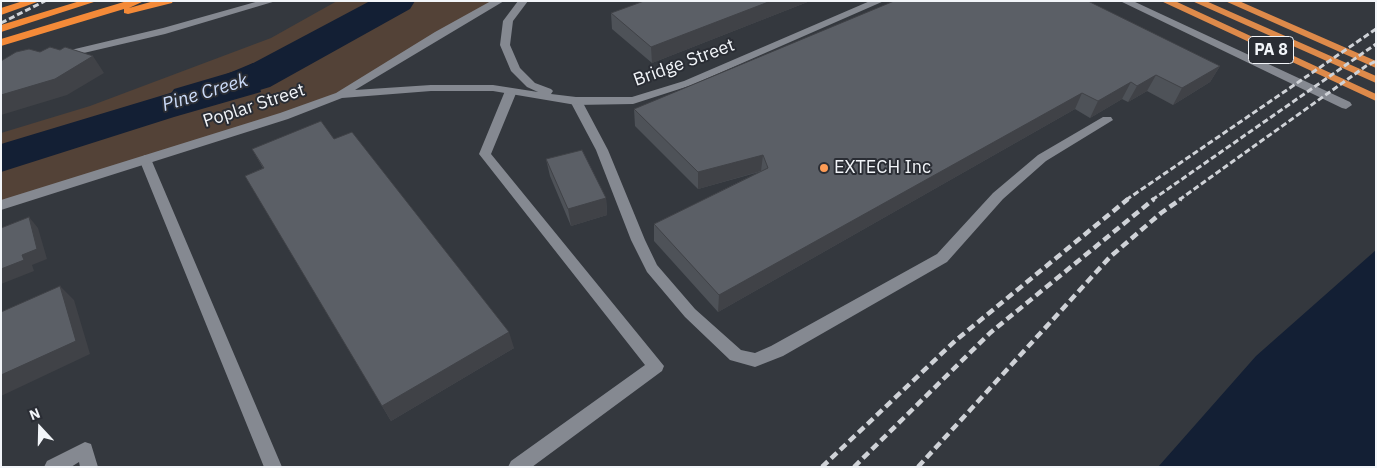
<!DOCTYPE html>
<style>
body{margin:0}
#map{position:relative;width:1377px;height:468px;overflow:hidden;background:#34383e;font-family:"IBM Plex Sans",sans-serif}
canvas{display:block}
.frame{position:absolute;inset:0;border:2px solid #f2f5f9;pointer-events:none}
.north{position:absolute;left:15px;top:403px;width:50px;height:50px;-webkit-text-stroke:4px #2a2d34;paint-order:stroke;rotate:339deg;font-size:14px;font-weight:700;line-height:20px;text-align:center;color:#f2f5f9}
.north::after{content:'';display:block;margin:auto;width:18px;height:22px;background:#f2f5f9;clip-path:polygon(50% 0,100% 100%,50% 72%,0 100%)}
</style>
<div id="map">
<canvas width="1377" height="468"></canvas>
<div class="frame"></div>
<div class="north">N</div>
</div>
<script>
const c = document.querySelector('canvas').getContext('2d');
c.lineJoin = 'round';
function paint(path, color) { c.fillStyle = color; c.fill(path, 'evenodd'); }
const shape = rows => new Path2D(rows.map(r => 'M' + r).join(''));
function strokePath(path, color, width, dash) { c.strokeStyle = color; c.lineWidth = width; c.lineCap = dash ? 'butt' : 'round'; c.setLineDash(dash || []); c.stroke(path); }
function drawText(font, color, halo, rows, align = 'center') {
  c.font = font + ' "IBM Plex Sans",sans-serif'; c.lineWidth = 4; c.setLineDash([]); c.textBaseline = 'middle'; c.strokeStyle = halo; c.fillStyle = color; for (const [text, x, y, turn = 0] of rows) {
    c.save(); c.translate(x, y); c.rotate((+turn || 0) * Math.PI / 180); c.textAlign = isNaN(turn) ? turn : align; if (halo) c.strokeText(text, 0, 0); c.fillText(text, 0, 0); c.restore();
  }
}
paint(shape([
 [337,1,499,1,340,95,1,205,1,133,90,106,271,38]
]), '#534237');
paint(shape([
 [253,63,261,92,174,117,1,172,1,144,210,81],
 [1376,250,1376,467,1158,467,1256,356]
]), '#131f34');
paint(shape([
 [370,1,415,1,410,9,270,87,189,111,174,107,168,98,174,89,242,69,370,1]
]), '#131f34');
paint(shape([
 [259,1,276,1,165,34,58,59,53,56,54,54,163,28,259,1],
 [1120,1,1133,1,1350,102,1352,105,1346,109,1342,108,1120,1],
 [511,88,517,91,491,154,664,366,662,371,532,467,508,467,511,461,645,365,479,154,505,91,511,88],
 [576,97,582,101,608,150,645,240,657,265,695,309,741,350,755,353,771,346,937,254,993,193,1038,155,1103,117,1111,117,1113,120,1046,161,1003,199,947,262,783,356,755,367,730,360,685,317,647,272,631,240,596,150,570,101,576,97],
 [145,155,151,159,282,467,264,467,139,159,145,155],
 [85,442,91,444,98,467,80,467,79,462,71,467,44,467,47,461,85,442]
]), '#858991');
paint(shape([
 [491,1,504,1,355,90,431,85,493,85,538,92,527,87,511,71,500,45,503,21,518,1,528,1,513,21,510,45,520,68,535,83,551,89,553,91,551,94,576,97,632,97,684,81,870,1,884,1,692,85,633,104,576,105,493,91,431,91,342,98,288,119,1,210,1,200,280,113,336,93,435,32,491,1]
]), '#858991');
paint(shape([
 [1161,1,1175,1,1376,94,1376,101,1161,1],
 [1192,1,1206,1,1376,76,1376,83,1192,1],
 [1225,1,1239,1,1376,61,1376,68,1225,1]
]), '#de8a4a');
paint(shape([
 [23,1,40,1,1,15,1,8,23,1],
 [80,1,97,1,1,32,1,25,80,1],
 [127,1,144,1,129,8,154,1,173,1,172,3,128,14,124,13,124,9,1,46,1,39,127,1]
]), '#f48a38');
strokePath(shape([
 [1,23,45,1],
 [1126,200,1376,29],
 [1152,200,1376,44],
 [1179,200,1366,66,1376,61]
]), '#cfd2d7', 3, [6, 3]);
strokePath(shape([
 [822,467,955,341,1128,199],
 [854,467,990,333,1154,199],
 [918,467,1110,257,1161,213,1181,199]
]), '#cfd2d7', 4.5, [8, 4.5]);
paint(shape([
 [810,1,652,63,612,29,611,13],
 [1220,66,1210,82,1173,105,1147,91,1128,102,1122,99,1090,118,1075,109,718,312,654,241,654,224,759,172,698,189,635,126,634,109],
 [334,139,514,348,391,421,245,176,263,168,252,149],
 [546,159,606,198,607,215,571,226,550,176]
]), '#4e5258');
paint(shape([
 [771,1,810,1,652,63,651,47],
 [93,56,104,73,67,95,1,115,1,95],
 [1220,66,1210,82,1173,105,1182,88],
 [1156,75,1147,91,1128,102,1137,86],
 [1131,82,1122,99,1090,118,1098,101],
 [1082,93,1075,109,718,312,719,295],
 [763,155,761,171,698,189,698,172],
 [606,198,607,215,571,226,568,209],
 [29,217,38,228,47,259,32,265,34,271,1,284,1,269,22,255],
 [60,286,74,300,90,354,1,396,1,375],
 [509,332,514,348,391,421,382,406]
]), '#404247');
const building = shape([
 [644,1,771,1,651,47,611,13,644,1],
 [894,1,1088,1,1220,66,1182,88,1156,75,1137,86,1131,82,1098,101,1082,93,719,295,654,224,768,168,763,155,698,172,634,109,894,1],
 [50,47,60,50,65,47,93,56,55,79,1,95,1,61,16,52,29,49,40,52,50,47],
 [321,121,334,139,352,132,509,332,382,406,245,176,264,168,252,149,321,121],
 [582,150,606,198,568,209,546,159,582,150],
 [29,217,37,249,22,255,24,260,1,269,1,228,29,217],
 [60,286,76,341,1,375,1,312,60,286]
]);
paint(building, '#5b5f66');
strokePath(building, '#404247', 1);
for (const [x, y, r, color] of [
 [824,168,5,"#fd9c56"]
]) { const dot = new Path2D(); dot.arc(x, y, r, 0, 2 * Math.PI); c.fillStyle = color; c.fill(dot); strokePath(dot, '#2a2d34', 2); }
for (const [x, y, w] of [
 [1271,50,45]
]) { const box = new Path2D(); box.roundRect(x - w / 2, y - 13.5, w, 27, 4); c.fillStyle = '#2a2d34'; c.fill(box); strokePath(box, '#f2f5f9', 1); }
drawText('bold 16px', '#f2f5f9', null, [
 ["PA 8",1271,50]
]);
drawText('18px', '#f2f5f9', '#2a2d34', [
 ["Bridge Street",684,63,-20],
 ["Poplar Street",254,106,-18]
]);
drawText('18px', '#f2f5f9', '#2a2d34', [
 ["EXTECH Inc",834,168]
], 'left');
drawText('italic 19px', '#ccdcfa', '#2a2d34', [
 ["Pine Creek",205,93,-17]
]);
</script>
